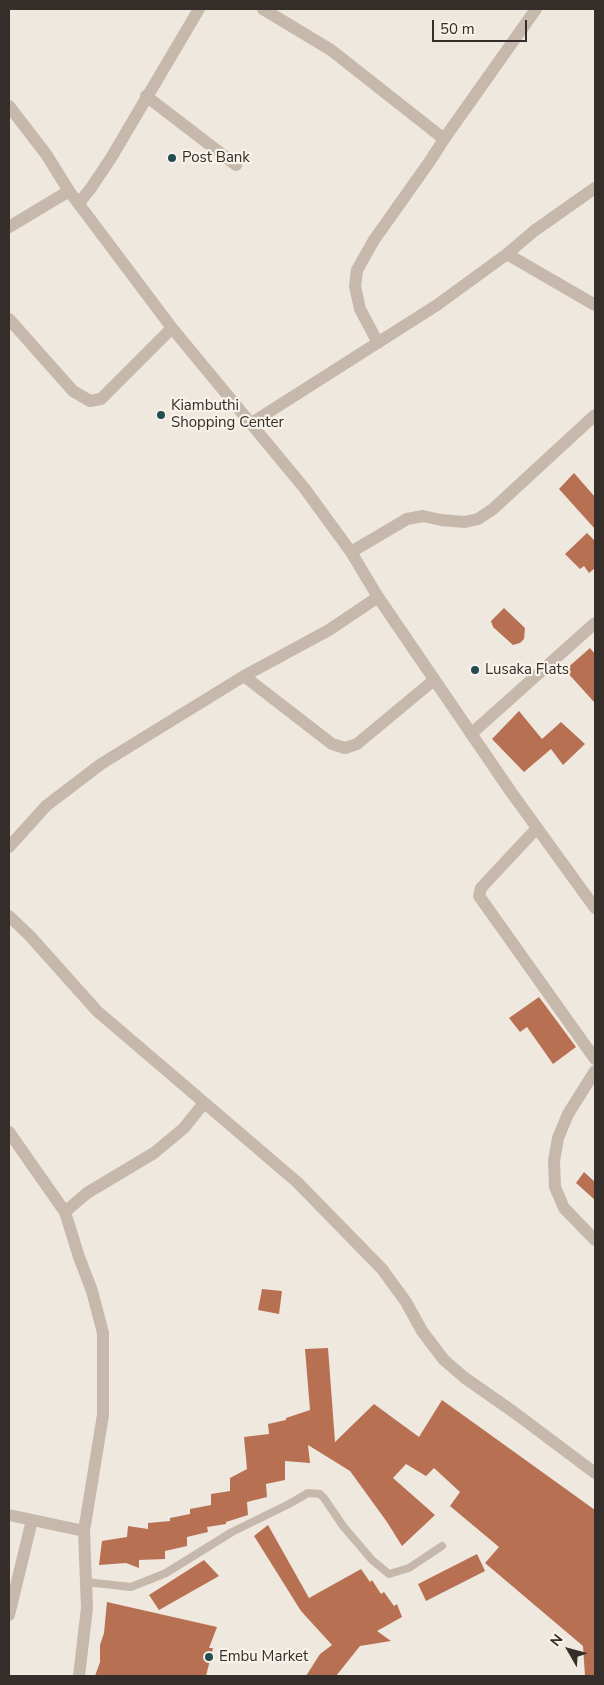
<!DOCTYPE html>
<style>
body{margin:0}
#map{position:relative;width:604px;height:1685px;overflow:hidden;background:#efe8de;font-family:"Nunito Sans",sans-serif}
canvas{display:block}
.frame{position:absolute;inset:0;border:10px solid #352d29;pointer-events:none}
.north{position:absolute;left:544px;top:1625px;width:50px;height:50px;-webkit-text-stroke:4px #f7f2ea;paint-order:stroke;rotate:308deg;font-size:14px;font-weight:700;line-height:20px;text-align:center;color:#352d29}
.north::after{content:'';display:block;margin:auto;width:18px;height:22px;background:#352d29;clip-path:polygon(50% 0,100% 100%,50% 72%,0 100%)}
.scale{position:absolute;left:432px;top:20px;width:95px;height:22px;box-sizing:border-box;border:2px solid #352d29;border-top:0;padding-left:6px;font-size:15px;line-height:18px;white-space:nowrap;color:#352d29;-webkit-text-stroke:4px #f7f2ea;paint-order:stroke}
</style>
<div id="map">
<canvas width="604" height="1685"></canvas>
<div class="frame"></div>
<div class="north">N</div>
<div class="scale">50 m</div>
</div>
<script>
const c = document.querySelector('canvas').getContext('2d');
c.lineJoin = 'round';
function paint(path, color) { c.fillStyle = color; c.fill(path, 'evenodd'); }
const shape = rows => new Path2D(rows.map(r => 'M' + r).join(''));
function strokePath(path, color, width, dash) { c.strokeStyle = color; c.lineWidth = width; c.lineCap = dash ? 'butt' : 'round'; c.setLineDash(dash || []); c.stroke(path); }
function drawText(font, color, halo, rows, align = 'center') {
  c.font = font + ' "Nunito Sans",sans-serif'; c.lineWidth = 4.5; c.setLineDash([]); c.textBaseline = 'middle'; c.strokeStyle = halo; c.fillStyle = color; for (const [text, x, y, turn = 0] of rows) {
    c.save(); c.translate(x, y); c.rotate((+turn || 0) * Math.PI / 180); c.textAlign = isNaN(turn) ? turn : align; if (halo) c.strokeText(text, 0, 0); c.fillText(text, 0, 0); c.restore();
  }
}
paint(shape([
 [574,473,595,497,595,529,559,489],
 [587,533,595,541,595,568,589,573,584,566,580,569,565,554],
 [504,608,525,628,524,639,520,643,513,645,493,627,491,621],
 [590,648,595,654,595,703,565,670],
 [519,711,542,739,561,722,585,744,563,765,551,749,524,772,492,739],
 [539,997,576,1047,553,1064,527,1027,520,1032,509,1018],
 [584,1172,595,1182,595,1200,576,1183],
 [262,1289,282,1291,279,1314,258,1310],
 [328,1348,335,1442,374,1404,419,1437,442,1400,595,1510,595,1676,585,1676,583,1646,485,1563,499,1547,450,1506,460,1492,434,1468,426,1476,406,1464,393,1478,435,1515,402,1546,387,1522,350,1471,308,1445,310,1463,285,1461,285,1480,266,1484,267,1497,247,1502,248,1515,226,1522,226,1524,207,1527,208,1532,187,1537,187,1546,165,1551,165,1559,139,1560,139,1568,126,1563,99,1565,102,1541,127,1537,128,1526,148,1529,148,1523,170,1521,170,1518,190,1514,190,1509,211,1505,211,1494,230,1491,230,1478,247,1469,244,1437,269,1434,268,1424,286,1420,286,1418,310,1410,305,1349],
 [268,1525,309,1598,361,1569,370,1582,372,1580,381,1594,384,1592,394,1606,397,1604,402,1617,377,1631,391,1641,360,1646,336,1676,306,1676,320,1654,332,1645,301,1611,254,1536],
 [477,1554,485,1571,426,1601,418,1584],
 [204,1560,219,1576,159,1610,149,1595],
 [107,1602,217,1627,209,1648,213,1648,206,1676,95,1676,100,1662,100,1645,104,1633]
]), '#b87053');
strokePath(shape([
 [86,1582,131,1587,166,1573,232,1532,289,1504,308,1493,320,1494,324,1498,343,1526,372,1560,389,1574,409,1568,442,1546]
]), '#c6b8ab', 8);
strokePath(shape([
 [263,9,331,50,444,139],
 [146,96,236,165],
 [9,106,46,154,69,191,172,328,305,489,351,552,378,597,511,792,595,908],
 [79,203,91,188,111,158,199,9],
 [9,227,69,191],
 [507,254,595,305],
 [9,319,73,391,90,401,101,399,172,328],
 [378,343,360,309,355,286,357,270,374,240,430,161,444,139,536,9],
 [250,424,437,305,507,254,534,231,595,188],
 [351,552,407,519,423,516,441,520,465,522,478,519,493,509,595,415],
 [244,676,332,744,345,748,357,744,434,680],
 [471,734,595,623],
 [537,828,481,888,479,896,595,1059],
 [9,847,46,806,101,764,244,676,329,630,378,597],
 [9,916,30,936,97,1011,297,1182,382,1269,406,1302,422,1331,444,1360,465,1378,515,1413,595,1473],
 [595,1071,568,1114,558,1138,554,1161,555,1187,564,1208,595,1240],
 [9,1132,65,1212],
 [9,1515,84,1531],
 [9,1615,32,1520],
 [79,1676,87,1608,84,1531,103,1415,103,1333,92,1291,79,1257,65,1212,87,1193,154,1153,184,1128,204,1103]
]), '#c6b8ab', 12);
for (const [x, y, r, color] of [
 [172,158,5,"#244d51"],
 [161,415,5,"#244d51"],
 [475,670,5,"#244d51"],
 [209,1657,5,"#244d51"]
]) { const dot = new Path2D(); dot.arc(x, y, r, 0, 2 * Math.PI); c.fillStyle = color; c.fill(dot); strokePath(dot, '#f7f2ea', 2); }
drawText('15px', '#352d29', '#f7f2ea', [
 ["Post Bank",182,158],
 ["Kiambuthi",171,406],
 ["Shopping Center",171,423],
 ["Lusaka Flats",485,670],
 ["Embu Market",219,1657]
], 'left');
</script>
